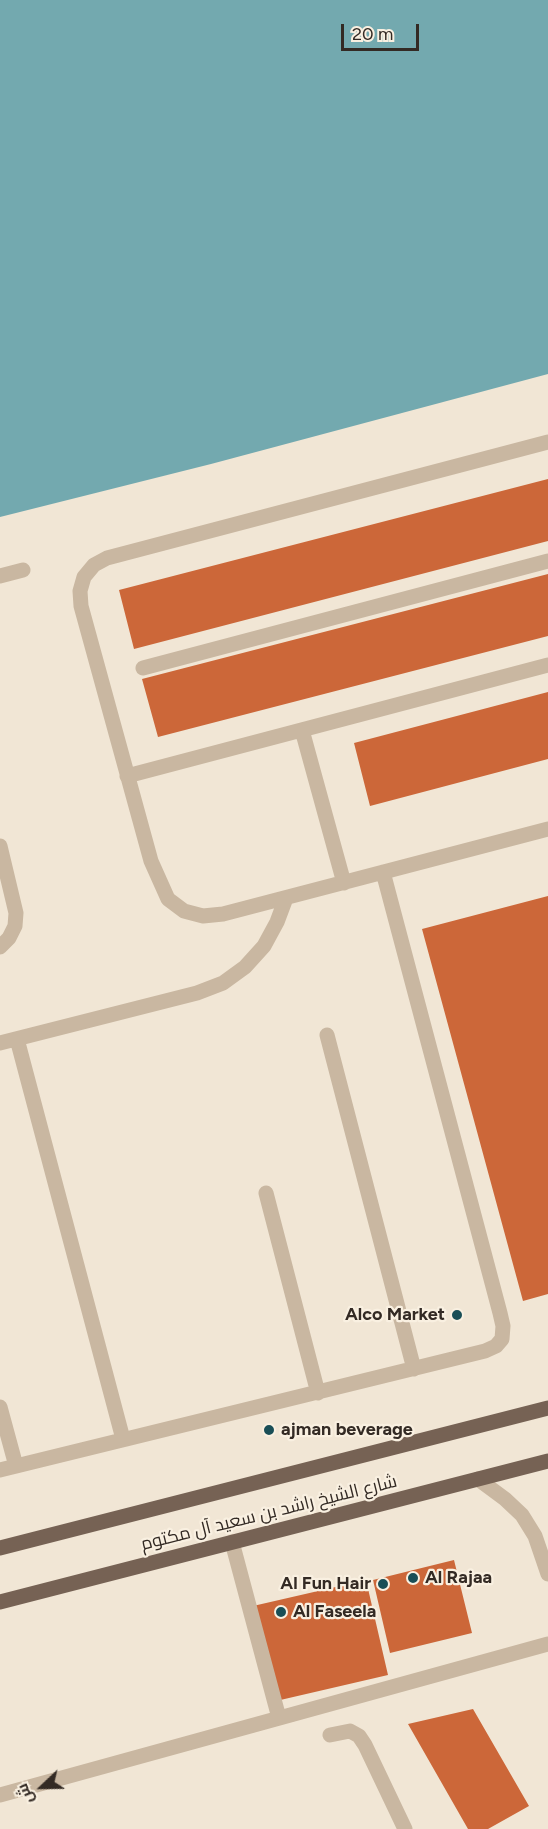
<!DOCTYPE html>
<meta charset="utf-8">
<style>
body{margin:0}
#map{position:relative;width:548px;height:1829px;overflow:hidden;background:#f1e6d5;font-family:Figtree,Cairo,sans-serif}
canvas{display:block}
.north{position:absolute;left:12px;top:1757px;width:60px;height:60px;-webkit-text-stroke:4px #f9f0e1;paint-order:stroke;rotate:248deg;font-size:16px;font-weight:700;line-height:24px;text-align:center;color:#332a24}
.north::after{content:'';display:block;margin:auto;width:21px;height:27px;background:#332a24;clip-path:polygon(50% 0,100% 100%,50% 72%,0 100%)}
.scale{position:absolute;left:341px;top:24px;width:78px;height:27px;box-sizing:border-box;border:3px solid #332a24;border-top:0;padding-left:8px;font-size:18px;line-height:21px;white-space:nowrap;color:#332a24;-webkit-text-stroke:4px #f9f0e1;paint-order:stroke}
</style>
<div id="map">
<canvas width="548" height="1829"></canvas>
<div class="north">ش</div>
<div class="scale">20 m</div>
</div>
<script>
const c = document.querySelector('canvas').getContext('2d');
c.lineJoin = 'round';
function paint(path, color) { c.fillStyle = color; c.fill(path, 'evenodd'); }
const shape = rows => new Path2D(rows.map(r => 'M' + r).join(''));
function strokePath(path, color, width, dash) { c.strokeStyle = color; c.lineWidth = width; c.lineCap = dash ? 'butt' : 'round'; c.setLineDash(dash || []); c.stroke(path); }
function drawText(font, color, halo, rows, align = 'center') {
  c.font = font + ' Figtree,Cairo,sans-serif'; c.lineWidth = 4.5; c.setLineDash([]); c.textBaseline = 'middle'; c.strokeStyle = halo; c.fillStyle = color; for (const [text, x, y, turn = 0] of rows) {
    c.save(); c.translate(x, y); c.rotate((+turn || 0) * Math.PI / 180); c.textAlign = isNaN(turn) ? turn : align; if (halo) c.strokeText(text, 0, 0); c.fillText(text, 0, 0); c.restore();
  }
}
paint(shape([
 [0,0,548,0,548,374,211,464,0,517]
]), '#73a9af');
paint(shape([
 [548,479,548,541,134,649,119,590],
 [548,574,548,636,158,737,142,679],
 [548,692,548,759,370,806,354,743],
 [548,896,548,1294,523,1301,422,929],
 [454,1560,472,1633,390,1653,373,1580],
 [366,1580,388,1675,276,1701,253,1606],
 [473,1709,529,1806,488,1829,468,1829,408,1724]
]), '#cc6739');
strokePath(shape([
 [548,442,107,558,94,565,84,577,80,591,81,606,151,861,168,899,184,911,203,916,223,914,548,829],
 [0,576,23,570],
 [143,668,548,561],
 [302,730,344,883],
 [127,776,548,665],
 [0,846,16,913,15,926,9,938,0,947],
 [327,1035,414,1369],
 [17,1039,123,1439],
 [0,1043,197,993,223,983,245,967,264,946,277,922,286,898],
 [266,1193,318,1393],
 [0,1407,16,1466],
 [0,1470,485,1351,496,1346,502,1339,503,1326,500,1313,383,872],
 [478,1479,505,1499,522,1515,535,1536,548,1574],
 [232,1542,279,1718],
 [330,1735,350,1731,359,1736,365,1745,405,1829],
 [0,1795,548,1644]
]), '#c9b7a1', 15);
strokePath(shape([
 [0,1548,548,1408],
 [0,1602,548,1461]
]), '#766254', 15);
for (const [x, y, r, color] of [
 [457,1315,6,"#194e56"],
 [269,1430,6,"#194e56"],
 [413,1578,6,"#194e56"],
 [383,1584,6,"#194e56"],
 [281,1612,6,"#194e56"]
]) { const dot = new Path2D(); dot.arc(x, y, r, 0, 2 * Math.PI); c.fillStyle = color; c.fill(dot); strokePath(dot, '#f9f0e1', 2); }
drawText('bold 18px', '#332a24', '#f9f0e1', [
 ["Alco Market",445,1315,"right"],
 ["ajman beverage",281,1430],
 ["Al Rajaa",425,1578],
 ["Al Fun Hair",371,1584,"right"],
 ["Al Faseela",293,1612]
], 'left');
drawText('18px', '#332a24', '#f9f0e1', [
 ["شارع الشيخ راشد بن سعيد آل مكتوم",269,1513,-14]
]);
</script>
